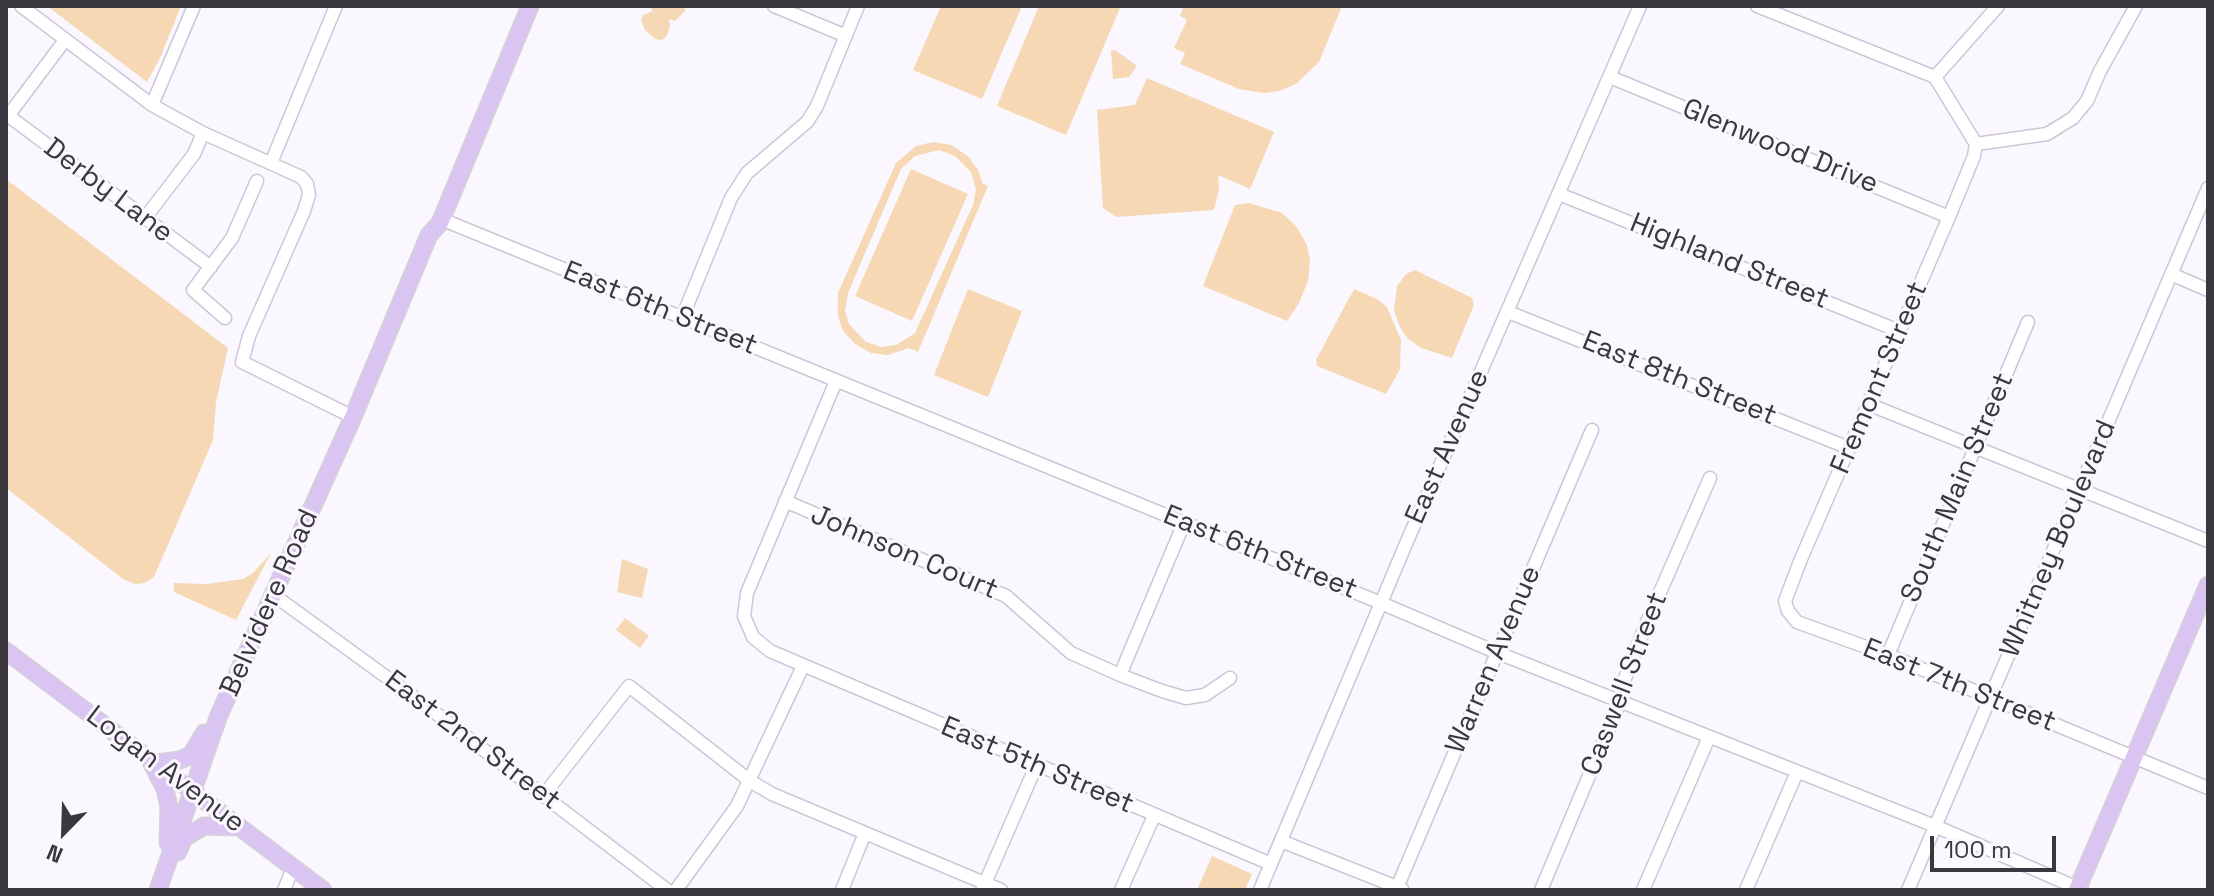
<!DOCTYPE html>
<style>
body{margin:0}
#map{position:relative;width:2214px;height:896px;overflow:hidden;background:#faf7fe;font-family:"Space Grotesk",sans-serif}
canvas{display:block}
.frame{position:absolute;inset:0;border:8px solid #3a373e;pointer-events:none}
.north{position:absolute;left:24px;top:792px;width:80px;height:80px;-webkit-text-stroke:6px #faf7fe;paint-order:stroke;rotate:203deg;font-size:22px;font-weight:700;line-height:32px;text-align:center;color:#3a373e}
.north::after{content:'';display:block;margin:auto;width:28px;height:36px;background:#3a373e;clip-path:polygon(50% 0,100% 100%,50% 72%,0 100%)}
.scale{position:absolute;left:1930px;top:836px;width:126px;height:36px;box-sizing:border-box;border:4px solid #3a373e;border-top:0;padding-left:10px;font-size:24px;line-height:28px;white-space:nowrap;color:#3a373e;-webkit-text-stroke:6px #faf7fe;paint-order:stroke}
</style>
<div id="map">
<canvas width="2214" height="896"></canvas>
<div class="frame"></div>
<div class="north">N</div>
<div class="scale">100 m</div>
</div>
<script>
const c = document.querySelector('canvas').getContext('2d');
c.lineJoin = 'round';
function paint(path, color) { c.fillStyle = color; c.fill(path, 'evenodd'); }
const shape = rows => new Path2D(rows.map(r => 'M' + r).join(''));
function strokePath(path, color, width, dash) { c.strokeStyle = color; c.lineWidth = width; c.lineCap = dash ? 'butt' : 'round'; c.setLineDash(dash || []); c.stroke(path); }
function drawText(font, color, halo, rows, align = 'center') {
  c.font = font + ' "Space Grotesk",sans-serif'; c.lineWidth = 6; c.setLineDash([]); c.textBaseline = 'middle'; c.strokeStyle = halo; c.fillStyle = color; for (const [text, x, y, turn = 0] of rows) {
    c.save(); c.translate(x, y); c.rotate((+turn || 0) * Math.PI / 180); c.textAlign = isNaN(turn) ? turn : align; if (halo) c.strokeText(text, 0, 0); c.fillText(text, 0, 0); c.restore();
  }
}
paint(shape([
 [47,6,181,6,160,58,147,82],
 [654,6,684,7,685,11,675,21,669,19,670,27,666,37,662,40,655,39,645,30,641,20,643,15,653,11,651,9],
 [941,6,1022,6,982,99,913,70],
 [1039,6,1120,8,1066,135,997,106],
 [1184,6,1342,6,1319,62,1296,84,1279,91,1264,93,1239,89,1180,64,1185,53,1174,48,1187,20,1180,16],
 [1115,50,1137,66,1129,77,1113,79,1111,51],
 [1147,78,1274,132,1250,189,1218,175,1219,189,1214,210,1116,217,1103,208,1097,110,1135,105],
 [933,142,951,145,968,156,978,170,983,184,988,186,918,352,909,348,888,355,871,353,855,344,843,331,838,316,838,293,896,163,916,146],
 [939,150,955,156,971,172,976,189,973,205,915,333,896,345,881,347,866,342,849,324,845,311,848,293,901,169,915,156],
 [911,169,968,194,912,321,855,296],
 [6,179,228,348,216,402,213,440,154,577,145,583,135,584,123,579,6,488],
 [1249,203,1282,213,1296,226,1307,245,1310,261,1308,281,1299,303,1287,321,1203,286,1235,205],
 [1415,270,1472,298,1474,305,1452,358,1421,348,1407,338,1400,327,1394,310,1397,286,1406,274],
 [968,289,1022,311,988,397,934,375],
 [1354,289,1377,299,1387,307,1401,340,1400,369,1386,394,1317,366,1316,360],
 [271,553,236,620,174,592,174,583,207,584,243,579,253,573],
 [622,559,648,569,642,598,617,592],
 [625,618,649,636,640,648,616,630],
 [1212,856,1252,874,1245,890,1197,890]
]), '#f7d8b4');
const minor = shape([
 [21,6,152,105,203,133,301,177,307,184,309,195,304,211,249,336,242,362,353,417],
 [774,6,846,36],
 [1757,6,1935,77,1976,144],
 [1610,77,1949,217],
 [1935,77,1998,6],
 [152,105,194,6],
 [6,114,211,267],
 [8,116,65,40],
 [1976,144,1974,156,1949,217,1801,559,1785,601,1788,611,1797,622,1888,655,2208,788],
 [1976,144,2047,134,2073,118,2087,101,2100,71,2136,6],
 [271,163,336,6],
 [1559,194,1899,331],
 [145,218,194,154,203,133],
 [441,219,1381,603,1498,653,1935,826,2082,890],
 [2171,274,2208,290],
 [1508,312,1849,448],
 [225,318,193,290,232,238,257,181],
 [682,318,731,198,747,173,807,122,817,106,858,6],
 [836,381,747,593,744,616,753,637,770,651,1271,864],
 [1868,404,2208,541],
 [785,501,1006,596,1071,653,1120,675,1162,691,1186,698,1205,695,1230,678],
 [275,596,429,708,667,890],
 [1888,655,2028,322],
 [1120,675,1184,523],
 [543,796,629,686,750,781,772,794,1001,890],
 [1281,841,1402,889],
 [983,888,1036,766],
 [284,890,293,868],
 [676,890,737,806,803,666],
 [842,890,865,833],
 [1121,890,1154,816],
 [1260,890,1405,546,1640,6],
 [1396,890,1592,430],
 [1541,890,1620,702,1622,686,1647,622,1710,478],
 [1643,890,1709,737],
 [1746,890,1797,772],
 [1908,890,2208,188]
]);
const major = shape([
 [6,651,323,890],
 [151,762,165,789,169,807,168,843],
 [156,763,180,760,191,755,204,733],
 [178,852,184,838,204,826,239,827],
 [158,890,219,715,353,417,429,235,440,223,530,6],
 [2077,890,2208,585]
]);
strokePath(minor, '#cec6d8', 15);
strokePath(major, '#d4d3d5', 19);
strokePath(minor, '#fff', 12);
strokePath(major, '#dac4f1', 16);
drawText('28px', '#3a373e', '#faf7fe', [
 ["Glenwood Drive",1780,147,22],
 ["Derby Lane",108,191,37],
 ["Highland Street",1729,262,22],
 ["East 6th Street",660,309,22],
 ["Fremont Street",1880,378,-67],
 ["East 8th Street",1679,379,22],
 ["East Avenue",1448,447,-66],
 ["South Main Street",1958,488,-67],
 ["Whitney Boulevard",2059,539,-67],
 ["Johnson Court",904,553,23],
 ["East 6th Street",1260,553,22],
 ["Belvidere Road",270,603,-66],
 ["Warren Avenue",1494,660,-67],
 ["Caswell Street",1625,684,-69],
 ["East 7th Street",1959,686,22],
 ["East 2nd Street",472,741,37],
 ["East 5th Street",1037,766,23],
 ["Logan Avenue",165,770,37]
]);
</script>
